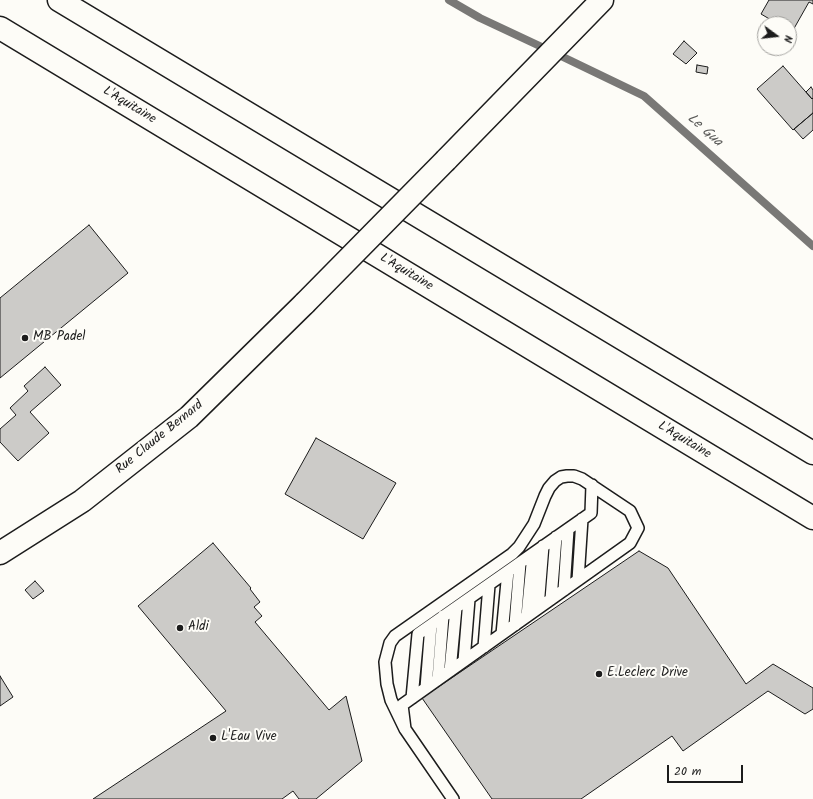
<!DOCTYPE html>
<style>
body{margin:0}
#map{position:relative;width:813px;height:799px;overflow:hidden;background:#fdfcf7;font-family:Kalam,sans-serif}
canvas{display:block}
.north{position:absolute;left:757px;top:16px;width:40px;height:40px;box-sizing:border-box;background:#fdfcf7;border:1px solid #a3a29f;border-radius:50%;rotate:105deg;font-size:11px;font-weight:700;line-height:16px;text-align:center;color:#1c1c1c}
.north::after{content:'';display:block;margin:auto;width:14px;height:18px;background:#1c1c1c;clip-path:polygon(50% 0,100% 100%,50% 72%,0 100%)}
.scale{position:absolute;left:667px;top:765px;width:76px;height:18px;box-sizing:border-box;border:2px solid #1c1c1c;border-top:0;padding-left:5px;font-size:12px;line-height:14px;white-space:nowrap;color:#1c1c1c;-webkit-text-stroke:3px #fdfcf7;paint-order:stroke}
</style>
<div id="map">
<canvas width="813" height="799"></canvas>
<div class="north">N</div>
<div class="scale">20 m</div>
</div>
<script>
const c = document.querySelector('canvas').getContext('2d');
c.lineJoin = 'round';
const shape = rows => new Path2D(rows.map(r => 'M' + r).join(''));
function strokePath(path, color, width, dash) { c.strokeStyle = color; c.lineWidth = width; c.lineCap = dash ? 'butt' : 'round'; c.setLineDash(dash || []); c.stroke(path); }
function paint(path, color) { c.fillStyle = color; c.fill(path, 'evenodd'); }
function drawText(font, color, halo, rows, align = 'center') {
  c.font = font + ' Kalam,sans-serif'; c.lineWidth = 4; c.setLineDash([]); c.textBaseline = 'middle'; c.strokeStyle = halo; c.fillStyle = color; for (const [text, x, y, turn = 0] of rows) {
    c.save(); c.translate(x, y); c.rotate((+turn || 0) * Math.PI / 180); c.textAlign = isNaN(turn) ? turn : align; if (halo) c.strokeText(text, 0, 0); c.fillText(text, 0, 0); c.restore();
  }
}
strokePath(shape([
 [449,0,480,18,544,48],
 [563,57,644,96,813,246]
]), '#797876', 8);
const building = shape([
 [769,0,813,0,813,4,809,2,792,32,789,30,789,24,778,24,761,14,769,0],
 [684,41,697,53,686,64,673,54,684,41],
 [697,65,708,67,707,74,696,72,697,65],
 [783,66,812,99,813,98,813,113,793,130,757,89,783,66],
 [811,87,813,90,813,98,812,99,806,92,811,87],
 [813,113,813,130,803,139,794,129,813,113],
 [89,225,128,273,0,378,0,298,89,225],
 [45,367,61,385,30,412,49,433,18,461,0,442,0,429,16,415,10,408,28,391,24,386,45,367],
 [316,438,396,483,363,539,285,494,316,438],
 [213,543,251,588,250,589,260,602,254,607,262,616,255,622,329,710,346,696,362,761,316,799,299,799,293,791,282,799,93,799,226,711,138,606,213,543],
 [639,551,668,568,746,684,773,664,813,688,813,709,805,714,768,691,683,751,672,736,581,799,492,799,422,698,639,551],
 [35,581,44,591,33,599,25,590,35,581],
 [0,676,13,697,0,706,0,676]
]);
paint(building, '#cccbc8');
strokePath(building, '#1c1c1c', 1);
const lane = shape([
 [578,580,582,519],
 [564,590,568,530],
 [551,599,556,537],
 [538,608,543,546],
 [527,616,533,554],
 [515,625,520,563],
 [502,634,508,571],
 [484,647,489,585],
 [464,661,469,599],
 [450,671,456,608],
 [438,679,443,616],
 [426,688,431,625],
 [412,698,418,634,591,513,592,485],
 [405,729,402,705,630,543,638,528,630,511,582,479,574,476,567,476,561,477,555,481,549,488,545,496,534,524,519,547,512,554,395,636,390,643,385,662,387,684,391,700,405,729,453,799]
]);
const street = shape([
 [446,160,602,0],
 [0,553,82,501,189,417,305,303]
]);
const highway = shape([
 [59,0,813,453],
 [0,28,813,518]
]);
strokePath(lane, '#1c1c1c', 14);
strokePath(street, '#1c1c1c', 25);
strokePath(highway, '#1c1c1c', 25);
strokePath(lane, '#fdfcf7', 11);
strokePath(street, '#fdfcf7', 22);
strokePath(highway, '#fdfcf7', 22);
const streetBridge = shape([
 [305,303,446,160]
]);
strokePath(streetBridge, '#1c1c1c', 25, []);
strokePath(streetBridge, '#fdfcf7', 22);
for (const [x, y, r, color] of [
 [25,338,4,"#1c1c1c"],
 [180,628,4,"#1c1c1c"],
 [599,674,4,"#1c1c1c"],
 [213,738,4,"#1c1c1c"]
]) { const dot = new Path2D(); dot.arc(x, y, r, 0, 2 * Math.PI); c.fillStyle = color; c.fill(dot); strokePath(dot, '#fdfcf7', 1.5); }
drawText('13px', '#1c1c1c', '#fdfcf7', [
 ["L'Aquitaine",129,106,31],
 ["L'Aquitaine",406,273,31],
 ["Rue Claude Bernard",160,438,-39],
 ["L'Aquitaine",684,441,31]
]);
drawText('13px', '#1c1c1c', '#fdfcf7', [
 ["MB Padel",33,338],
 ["Aldi",188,628],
 ["E.Leclerc Drive",607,674],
 ["L'Eau Vive",221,738]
], 'left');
drawText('italic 14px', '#5a5a58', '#fdfcf7', [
 ["Le Gua",704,131,42]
]);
</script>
